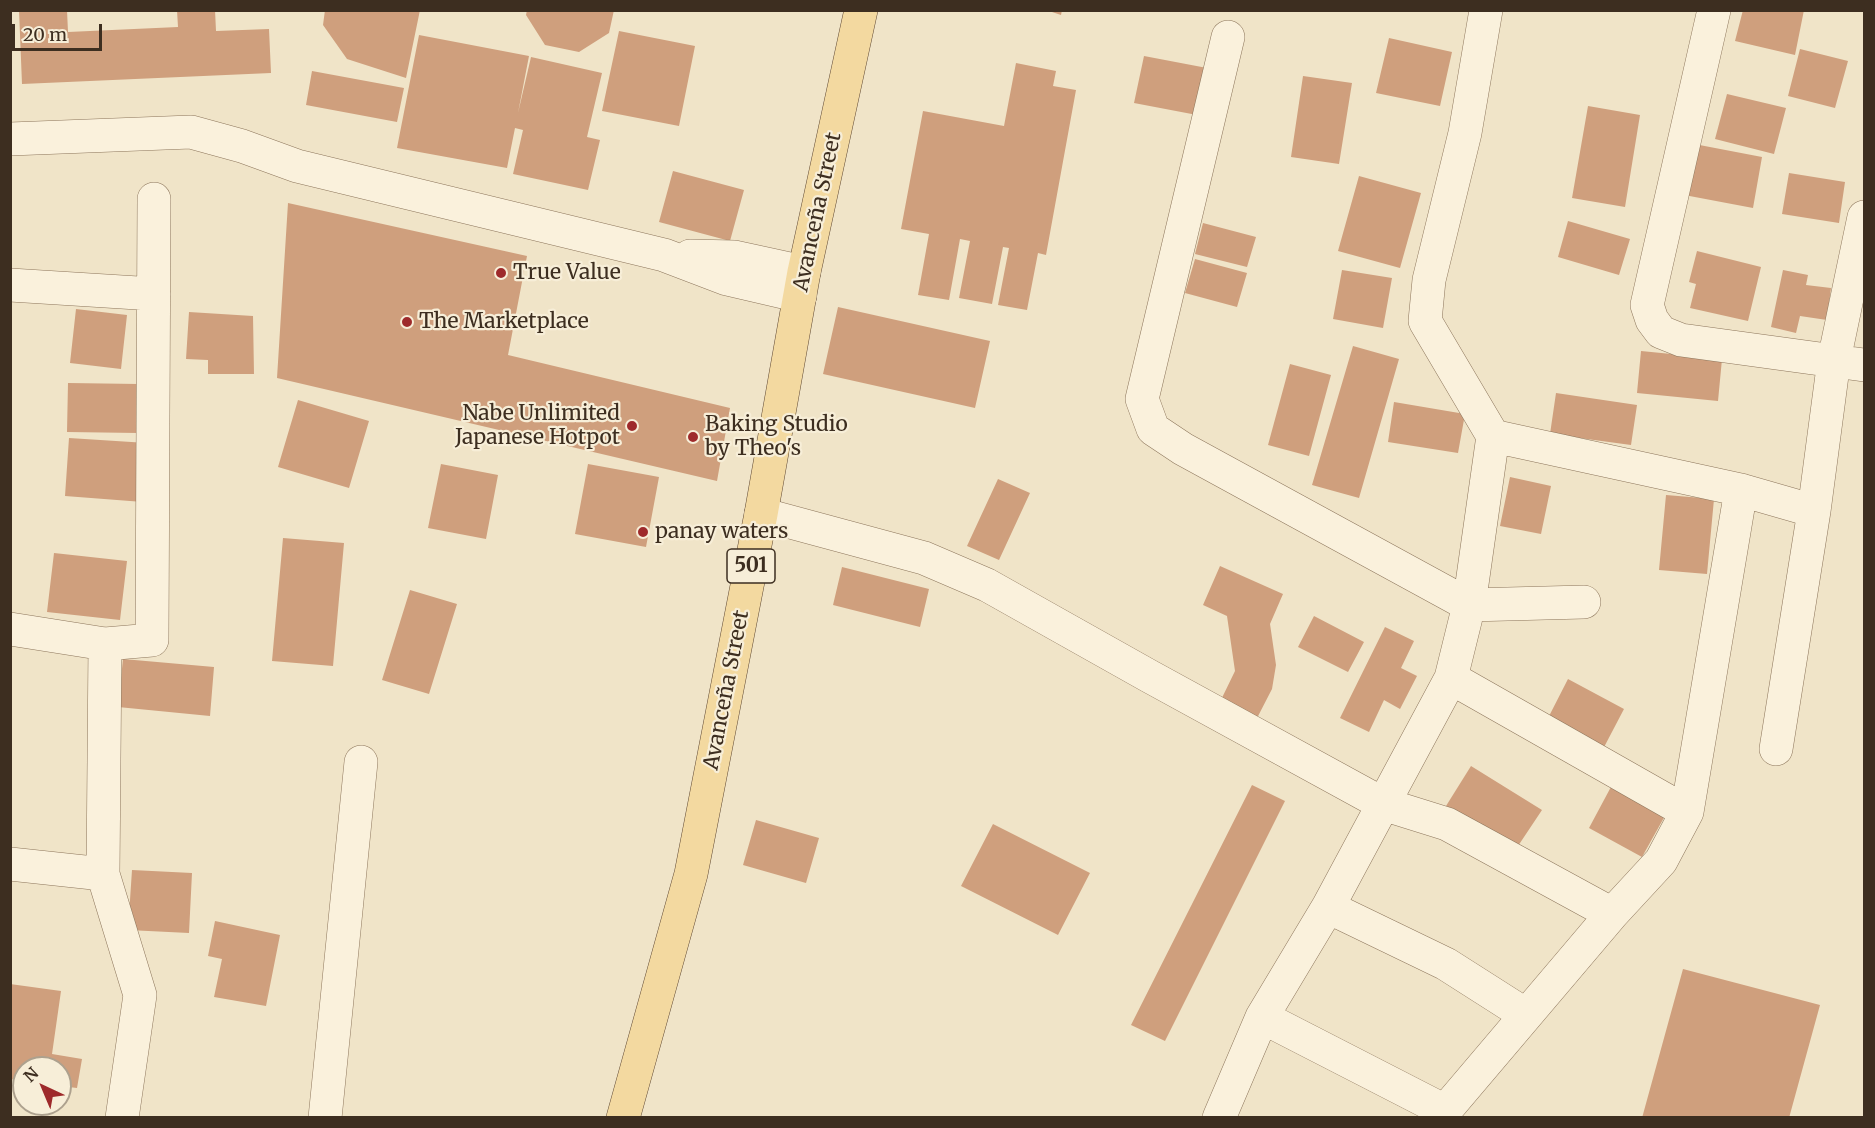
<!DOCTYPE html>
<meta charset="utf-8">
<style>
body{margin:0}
#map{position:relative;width:1875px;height:1128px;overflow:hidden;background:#f0e4c8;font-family:Merriweather,serif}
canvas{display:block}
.frame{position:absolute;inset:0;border:12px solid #3d2e20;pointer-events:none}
.north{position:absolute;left:12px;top:1056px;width:60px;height:60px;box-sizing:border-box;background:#f7eed8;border:2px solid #ada18e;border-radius:50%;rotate:316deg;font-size:16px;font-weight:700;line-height:24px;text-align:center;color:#3d2e20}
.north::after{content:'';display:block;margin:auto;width:21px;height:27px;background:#9e2a2b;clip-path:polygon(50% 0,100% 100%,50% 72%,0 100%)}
.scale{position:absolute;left:12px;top:24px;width:90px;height:27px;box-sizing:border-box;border:3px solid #3d2e20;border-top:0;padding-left:8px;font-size:18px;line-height:21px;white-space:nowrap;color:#3d2e20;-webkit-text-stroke:4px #f7eed8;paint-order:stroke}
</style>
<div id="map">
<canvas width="1875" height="1128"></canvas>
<div class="frame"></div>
<div class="north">N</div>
<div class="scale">20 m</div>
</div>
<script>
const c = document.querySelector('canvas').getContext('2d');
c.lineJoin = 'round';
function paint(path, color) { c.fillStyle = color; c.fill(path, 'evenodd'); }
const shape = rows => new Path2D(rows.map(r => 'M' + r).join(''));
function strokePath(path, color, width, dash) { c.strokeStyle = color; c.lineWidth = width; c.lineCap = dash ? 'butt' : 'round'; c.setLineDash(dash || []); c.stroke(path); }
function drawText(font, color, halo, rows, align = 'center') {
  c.font = font + ' Merriweather,serif'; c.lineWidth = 4.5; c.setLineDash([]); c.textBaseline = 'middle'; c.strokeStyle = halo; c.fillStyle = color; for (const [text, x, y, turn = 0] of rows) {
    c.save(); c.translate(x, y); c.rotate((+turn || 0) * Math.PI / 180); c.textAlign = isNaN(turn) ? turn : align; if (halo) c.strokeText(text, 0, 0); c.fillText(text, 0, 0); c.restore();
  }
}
paint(shape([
 [19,10,67,10,68,32,178,27,177,10,215,10,216,31,269,29,271,73,22,84],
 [325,10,420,10,406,78,347,59,323,25],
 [527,10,614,10,609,33,579,52,545,45,526,15],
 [1046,10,1062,10,1061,15],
 [1743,10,1804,10,1795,55,1735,41],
 [619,31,695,46,679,126,602,111],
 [419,35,529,56,518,113,531,57,602,73,587,137,600,140,588,190,513,174,523,130,515,128,507,168,397,148],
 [1389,38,1452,52,1440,106,1376,93],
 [1800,49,1848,61,1835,108,1788,96],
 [1144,56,1207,68,1197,115,1134,103],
 [1016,63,1056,71,1053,86,1076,90,1046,255,1038,253,1027,310,998,305,1009,248,1003,247,992,304,959,298,970,241,960,239,949,300,918,295,929,234,901,229,923,111,1004,126],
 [312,71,404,88,397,122,306,105],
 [1303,76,1352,83,1339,164,1291,157],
 [1727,94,1786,108,1774,154,1715,139],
 [1588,106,1640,115,1625,207,1572,198],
 [1689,143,1762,157,1753,208,1679,194],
 [673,171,744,190,730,241,659,222],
 [1789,173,1845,182,1839,223,1782,214],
 [1359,176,1421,193,1400,268,1338,251],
 [288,203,527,256,508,355,730,408,717,481,277,378],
 [1568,221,1630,239,1619,275,1558,257],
 [1203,223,1256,237,1247,267,1195,254],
 [1697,251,1761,267,1748,321,1690,308,1696,284,1689,282],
 [1195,259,1247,273,1237,307,1185,293],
 [1342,270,1392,278,1383,328,1333,319],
 [1783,270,1808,275,1806,285,1831,288,1827,320,1800,316,1796,333,1771,327],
 [838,307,990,341,975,408,823,374],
 [76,309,127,315,121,369,70,363],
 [189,312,253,316,254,374,208,374,208,360,186,359],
 [1353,346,1399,359,1359,498,1312,485],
 [1641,351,1722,359,1718,401,1637,393],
 [1290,364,1331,375,1309,456,1268,445],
 [68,383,139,384,138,433,67,432],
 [1556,393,1637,405,1631,445,1550,434],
 [298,400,369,421,349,488,278,467],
 [1394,402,1465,414,1458,453,1388,442],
 [69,438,147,443,143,502,65,496],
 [441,464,498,475,486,539,428,528],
 [588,464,659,477,646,547,575,534],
 [1510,477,1551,486,1541,534,1500,526],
 [998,479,1030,493,999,560,967,546],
 [1666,495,1714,499,1707,574,1659,570],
 [283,538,344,543,333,666,272,661],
 [54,553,127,561,120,620,47,612],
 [1220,566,1283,594,1270,624,1276,665,1272,689,1255,722,1219,704,1235,671,1227,616,1203,605],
 [842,567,929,589,920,627,833,605],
 [410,590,457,604,429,694,382,680],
 [1314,616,1364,642,1348,672,1298,647],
 [1385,627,1414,641,1401,668,1417,676,1400,709,1384,700,1369,732,1340,718],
 [123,659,214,667,210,716,118,707],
 [1568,679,1624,709,1602,751,1546,722],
 [1471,766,1542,810,1516,849,1446,806],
 [1252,785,1285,801,1165,1041,1131,1025],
 [1612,785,1666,814,1642,857,1589,828],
 [756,820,819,838,806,883,743,865],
 [993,824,1090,873,1058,935,961,886],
 [132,870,192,873,189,933,128,930],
 [215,921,280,935,266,1006,214,997,222,959,208,956],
 [1683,969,1820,1005,1789,1118,1642,1118],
 [10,984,61,991,52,1054,82,1059,77,1088,60,1086,60,1068,24,1068,24,1081,10,1079]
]), '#cf9f7d');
const street = shape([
 [1714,10,1647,305,1652,320,1661,332,1681,340,1864,365],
 [1228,37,1142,399,1153,429,1183,449,1469,605,1584,602],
 [10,139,191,132,242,146,297,166,664,255,727,279,800,296],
 [690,256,735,257,804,272],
 [10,285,154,294],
 [1493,436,1741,490,1814,511],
 [761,514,924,558,987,585,1149,676,1383,804,1447,824,1612,914],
 [10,629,105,644,152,640,154,199],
 [105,644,103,874,140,995,122,1118],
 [1451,678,1687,812],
 [1776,749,1814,511,1834,360,1864,217],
 [10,864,103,874],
 [1328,907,1446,964,1526,1015],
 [1262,1017,1445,1111],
 [325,1118,361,762],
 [1219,1118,1262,1017,1328,907,1451,678,1469,605,1493,436,1425,321,1429,280,1465,133,1486,10],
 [1439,1118,1612,914,1661,861,1687,812,1741,490]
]);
const primary = shape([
 [623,1118,691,874,761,514,804,272,861,10]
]);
strokePath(street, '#8d765c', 34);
strokePath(primary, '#5b4430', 34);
strokePath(street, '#faf1dc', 33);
strokePath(primary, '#f3d9a0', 33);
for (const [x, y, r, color] of [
 [501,273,6,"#9e2a2b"],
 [407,322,6,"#9e2a2b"],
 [632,426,6,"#9e2a2b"],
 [693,437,6,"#9e2a2b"],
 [643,532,6,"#9e2a2b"]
]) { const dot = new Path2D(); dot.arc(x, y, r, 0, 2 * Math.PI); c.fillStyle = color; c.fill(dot); strokePath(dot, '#f7eed8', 2); }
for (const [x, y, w] of [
 [751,566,48]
]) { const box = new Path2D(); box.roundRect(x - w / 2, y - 17, w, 34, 4.5); c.fillStyle = '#f7eed8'; c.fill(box); strokePath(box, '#3d2e20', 1.5); }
drawText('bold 20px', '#3d2e20', null, [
 ["501",751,566]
]);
drawText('21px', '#3d2e20', '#f7eed8', [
 ["Avanceña Street",818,212,-78],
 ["Avanceña Street",727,690,-79]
]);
drawText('21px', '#3d2e20', '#f7eed8', [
 ["True Value",513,273],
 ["The Marketplace",419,322],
 ["Nabe Unlimited",620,414,"right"],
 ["Japanese Hotpot",620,438,"right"],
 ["Baking Studio",705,425],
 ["by Theo's",705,449],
 ["panay waters",655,532]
], 'left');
</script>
